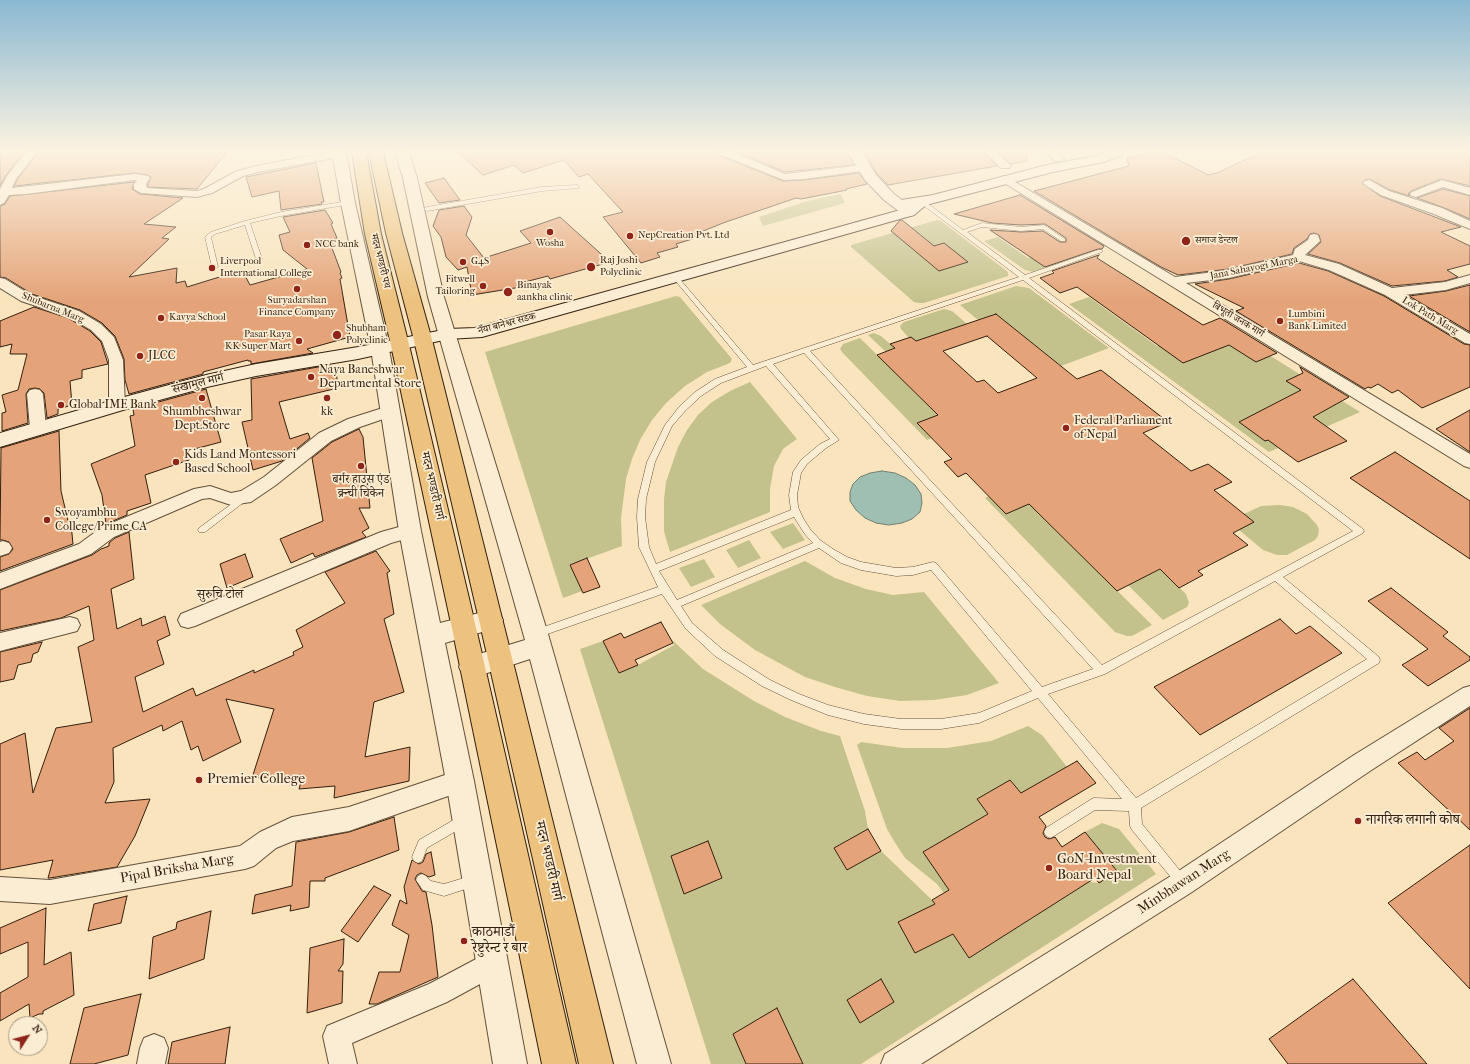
<!DOCTYPE html>
<meta charset="utf-8">
<style>
body{margin:0}
#map{position:relative;width:1470px;height:1064px;overflow:hidden;background:#f9e4bd;font-family:"IM FELL French Canon",serif}
canvas{display:block}
.north{position:absolute;left:8px;top:1016px;width:40px;height:40px;box-sizing:border-box;background:#fbedd4;border:1px solid #ab9b85;border-radius:50%;rotate:54deg;font-size:11px;font-weight:700;line-height:16px;text-align:center;color:#331f0f}
.north::after{content:'';display:block;margin:auto;width:14px;height:18px;background:#8f2418;clip-path:polygon(50% 0,100% 100%,50% 72%,0 100%)}
</style>
<div id="map">
<canvas width="1470" height="1064"></canvas>
<div class="north">N</div>
</div>
<script>
const c = document.querySelector('canvas').getContext('2d');
c.lineJoin = 'round';
function paint(path, color) { c.fillStyle = color; c.fill(path, 'evenodd'); }
const shape = rows => new Path2D(rows.map(r => 'M' + r).join(''));
function strokePath(path, color, width, dash) { c.strokeStyle = color; c.lineWidth = width; c.lineCap = dash ? 'butt' : 'round'; c.setLineDash(dash || []); c.stroke(path); }
function drawText(font, color, halo, rows, align = 'center') {
  c.font = font + ' "IM FELL French Canon","Noto Serif Devanagari",serif'; c.lineWidth = 3.5; c.setLineDash([]); c.textBaseline = 'middle'; c.strokeStyle = halo; c.fillStyle = color; for (const [text, x, y, turn = 0] of rows) {
    c.save(); c.translate(x, y); c.rotate((+turn || 0) * Math.PI / 180); c.textAlign = isNaN(turn) ? turn : align; if (halo) c.strokeText(text, 0, 0); c.fillText(text, 0, 0); c.restore();
  }
}
paint(shape([
 [841,194,845,203,763,226,759,217,811,200],
 [937,220,941,221,1008,272,1008,276,924,303,919,303,914,302,851,247,851,245],
 [998,237,1028,258,1062,248,1075,257,1033,272,1025,270,984,241],
 [1016,286,1029,288,1109,348,1061,366,996,314,978,320,960,305],
 [676,296,680,297,732,359,730,363,707,372,685,386,666,403,652,420,640,440,632,459,626,479,621,518,622,546,570,565,582,591,563,598,485,352],
 [1089,297,1157,346,1192,334,1229,330,1360,412,1269,452,1069,304],
 [944,309,952,311,967,324,916,341,909,338,901,329,900,326,904,322],
 [874,333,881,336,895,348,886,352,868,335],
 [860,338,938,415,932,438,927,440,842,352,840,349,843,344],
 [750,382,797,439,783,449,774,466,770,489,770,512,670,552,664,531,664,499,666,482,678,447,687,430,698,415,712,402,730,391],
 [989,496,1029,504,1152,625,1132,636,1127,636,1115,632,985,498],
 [1280,505,1293,507,1307,514,1317,525,1319,530,1318,536,1315,540,1287,555,1277,555,1263,550,1239,530,1244,514,1261,506],
 [793,523,805,540,783,549,770,532],
 [749,540,761,558,738,568,726,550],
 [704,559,715,577,691,587,679,568],
 [805,561,835,578,866,589,893,595,924,592,999,683,967,695,934,700,900,701,867,696,835,687,805,677,755,650,720,624,701,605],
 [1160,569,1186,594,1189,603,1187,607,1163,620,1128,585],
 [670,638,703,669,754,701,785,717,821,731,840,736,865,811,868,829,834,848,847,870,881,851,932,900,969,958,1089,882,1099,883,1116,870,1085,832,1102,823,1119,829,1156,874,861,1064,711,1064,580,649,603,641,619,673,638,665,674,645],
 [1028,726,1042,735,1067,767,1021,793,1010,780,977,799,988,814,924,852,1016,851,944,893,937,884,905,858,894,841,887,829,857,745,861,742,903,748,947,748,991,741]
]), '#c4c28c');
const water = shape([
 [882,471,895,473,906,478,915,485,921,494,922,503,920,512,912,519,902,523,889,525,876,523,865,518,856,510,850,501,850,492,853,484,860,477,870,473,882,471]
]);
paint(water, '#9ebfb1');
strokePath(water, '#737f70', 1);
const building = shape([
 [0,152,24,152,6,175,0,186,0,152],
 [38,152,227,152,197,189,148,187,148,184,151,177,148,175,135,173,14,186,17,180,38,152],
 [458,152,717,152,718,155,783,181,804,180,859,173,867,184,846,189,847,190,801,199,796,198,723,223,696,234,699,237,676,244,678,247,657,253,660,257,641,263,603,217,623,212,588,174,579,177,564,160,523,173,514,165,483,175,458,152],
 [737,152,847,152,854,165,785,172,737,152],
 [864,152,984,152,997,166,888,185,877,174,864,152],
 [998,152,1026,152,1027,161,1011,164,998,152],
 [1149,152,1163,152,1208,175,1217,173,1262,152,1470,152,1470,186,1441,179,1411,191,1408,194,1410,196,1390,190,1370,179,1365,180,1362,183,1380,196,1461,227,1441,232,1470,246,1470,264,1447,270,1458,277,1445,281,1392,286,1340,263,1308,254,1321,242,1319,235,1314,233,1310,234,1307,239,1294,248,1292,254,1229,269,1178,275,1161,267,1034,191,1129,166,1127,158,1149,152],
 [316,163,324,202,321,202,322,204,281,210,279,191,252,197,246,177,316,163],
 [444,178,460,200,439,203,425,183,444,178],
 [134,182,132,189,140,194,183,198,144,224,176,227,162,238,169,239,129,277,177,268,176,283,185,281,187,287,242,270,250,285,307,269,283,250,279,235,290,232,283,217,325,210,333,223,331,224,337,238,331,240,334,247,332,248,341,272,340,273,342,278,340,279,350,337,307,349,313,353,251,364,251,361,248,361,248,360,203,372,203,374,129,394,125,380,124,359,115,336,102,323,80,310,32,294,6,278,0,277,0,206,5,204,10,196,134,182],
 [1443,189,1470,196,1470,219,1442,207,1417,198,1443,189],
 [1020,195,1104,246,1102,249,1098,249,1045,267,990,230,1021,232,1043,231,1060,242,1066,242,1066,238,1045,224,1021,225,992,223,954,214,1020,195],
 [464,206,472,217,466,235,484,258,531,243,520,231,560,217,610,262,550,279,548,276,521,283,521,287,472,295,467,267,458,270,446,257,441,237,433,226,439,210,464,206],
 [900,220,902,220,934,246,944,243,968,262,939,271,891,231,900,220],
 [1099,255,1097,258,1203,325,1220,318,1277,353,1256,362,1229,345,1183,363,1077,287,1060,293,1040,278,1054,273,1052,271,1099,255],
 [1299,263,1328,271,1384,296,1464,344,1470,345,1470,387,1422,408,1398,390,1392,393,1378,384,1371,388,1368,387,1365,389,1236,311,1244,308,1195,284,1229,279,1299,263],
 [1470,285,1470,332,1409,296,1446,291,1470,285],
 [34,307,68,318,90,331,101,342,108,364,82,370,82,378,70,381,72,405,58,409,58,414,47,418,44,393,40,389,35,388,29,389,26,394,28,423,2,431,2,413,6,412,2,395,18,390,27,354,10,354,12,344,0,347,0,321,34,307],
 [996,314,1077,379,1101,370,1168,422,1143,433,1191,471,1208,464,1232,482,1214,490,1254,522,1233,533,1248,545,1198,571,1203,575,1179,588,1160,569,1117,591,1029,504,1006,514,966,473,958,477,944,462,952,459,917,423,938,415,877,355,895,348,890,344,911,337,916,341,996,314],
 [987,336,1037,378,998,393,984,380,977,382,943,351,987,336],
 [329,365,336,370,338,388,279,402,290,439,308,433,310,438,282,461,253,470,242,422,252,420,251,379,329,365],
 [1300,367,1349,397,1313,417,1347,441,1298,462,1268,440,1265,441,1239,422,1301,390,1286,381,1303,373,1300,367],
 [206,389,221,442,187,451,189,460,145,475,151,503,127,511,127,515,106,524,102,495,91,464,135,446,130,416,134,415,133,409,206,389],
 [1470,410,1470,452,1436,429,1470,410],
 [359,429,363,437,370,508,359,508,369,528,362,532,366,537,315,557,313,553,291,563,280,539,323,521,312,458,332,442,359,429],
 [59,431,61,491,69,525,71,524,73,544,0,571,0,557,9,554,13,549,9,542,3,540,0,540,1,448,59,431],
 [1395,452,1470,501,1470,559,1350,478,1395,452],
 [129,532,134,579,111,589,117,629,141,618,142,626,165,616,170,635,157,641,164,664,135,677,143,712,193,688,196,696,254,670,254,673,294,655,293,652,303,647,296,630,345,603,325,572,376,551,390,571,387,573,394,614,384,619,404,692,374,702,365,757,410,747,409,781,334,798,335,786,299,789,303,775,252,778,274,709,226,699,241,742,203,761,198,746,191,750,182,721,163,731,162,725,113,748,114,782,105,803,150,799,135,836,117,867,50,878,48,878,53,860,0,870,0,744,25,733,33,793,56,728,92,722,78,647,94,640,89,606,61,618,0,631,0,590,92,555,101,549,109,546,109,543,115,538,129,532],
 [245,554,253,577,227,588,220,564,245,554],
 [587,558,600,587,583,593,570,565,587,558],
 [1391,588,1448,632,1443,636,1470,657,1470,660,1428,686,1402,665,1428,649,1368,601,1391,588],
 [1280,619,1296,634,1310,626,1342,653,1200,735,1154,687,1280,619],
 [661,622,673,643,635,660,638,665,619,673,603,641,621,633,624,638,661,622],
 [42,642,38,652,33,654,31,662,18,665,14,679,0,682,0,652,42,642],
 [1470,708,1470,830,1398,763,1417,752,1425,760,1454,741,1439,728,1470,708],
 [1077,761,1096,783,1039,817,1046,826,1043,833,1045,837,1049,839,1055,837,1062,847,1085,832,1117,871,1099,883,1095,878,969,958,953,934,915,953,898,922,935,904,932,900,949,890,923,852,988,814,977,799,1010,780,1021,793,1077,761],
 [394,817,399,850,325,878,325,881,310,881,309,907,290,911,291,905,252,914,255,895,292,886,296,842,349,832,394,817],
 [868,829,881,851,847,870,834,848,868,829],
 [708,841,722,878,684,894,671,856,708,841],
 [1470,845,1470,989,1388,903,1470,845],
 [431,852,435,875,429,877,421,873,417,875,415,879,422,891,426,892,432,925,438,977,377,1004,369,1004,379,972,400,972,409,935,392,925,400,900,407,904,404,887,412,860,419,864,423,862,426,854,431,852],
 [374,886,391,895,358,942,341,931,374,886],
 [127,896,121,923,88,931,94,904,127,896],
 [46,908,44,965,71,952,74,995,43,1011,43,1014,39,1014,30,1018,29,1004,0,1021,0,993,28,977,28,942,0,954,0,928,46,908],
 [211,911,204,959,149,979,153,937,176,929,177,922,211,911],
 [344,939,343,964,338,971,343,971,342,1003,307,1013,310,948,344,939],
 [881,979,894,1002,860,1023,847,1000,881,979],
 [1353,979,1427,1064,1288,1064,1269,1039,1353,979],
 [141,994,128,1055,94,1064,70,1064,84,1008,141,994],
 [777,1008,803,1064,746,1064,733,1034,777,1008],
 [230,1027,225,1064,168,1064,172,1042,230,1027]
]);
paint(building, '#e4a378');
strokePath(building, '#331f0f', 1);
const service = shape([
 [577,185,580,187,579,188,542,191,427,211,424,209,427,207,542,187,577,185],
 [919,200,923,200,963,230,982,223,1021,227,1044,225,1065,239,1065,241,1061,241,1043,229,1021,231,982,227,967,232,1025,275,1098,250,1102,250,1102,252,1029,278,1363,529,1364,531,1363,533,1283,577,1379,657,1380,660,1379,663,1141,808,1142,824,1186,878,1188,882,1186,886,1182,888,1178,886,1132,830,1130,826,1129,811,1095,810,1054,836,1050,838,1046,836,1044,832,1046,828,1090,800,1094,798,1122,799,1038,698,979,723,941,729,901,729,864,724,828,715,791,700,762,686,715,656,686,629,662,594,536,638,532,637,531,634,532,631,658,587,639,547,637,517,638,499,647,462,665,425,679,407,695,392,715,379,747,367,674,279,674,277,678,277,753,365,1019,277,919,202,919,200],
 [1023,280,1353,531,1102,665,810,351,1023,280],
 [804,353,1093,669,1042,687,936,563,933,562,913,567,896,568,861,562,847,557,833,549,820,540,810,529,803,518,798,507,797,495,801,473,807,464,826,448,839,440,773,364,804,353],
 [766,366,830,439,820,444,801,460,793,472,789,495,791,510,656,564,649,547,645,517,646,499,655,462,672,426,685,411,701,396,721,383,766,366],
 [794,517,804,533,813,543,677,600,659,571,794,517],
 [819,548,841,563,861,570,896,576,913,575,931,570,1032,691,979,713,941,719,901,719,864,714,828,705,799,694,770,680,723,650,692,623,681,606,819,548],
 [1275,581,1367,659,1136,798,1048,694,1105,674,1275,581],
 [348,201,351,203,350,204,281,216,250,223,262,259,261,260,256,259,245,225,215,234,211,237,218,267,215,269,212,267,205,237,211,232,245,221,281,212,348,201],
 [245,494,249,497,248,499,205,532,199,532,198,530,199,528,245,494],
 [464,814,468,816,470,820,468,824,427,848,422,861,418,863,414,861,412,857,419,840,464,814],
 [422,874,426,876,431,881,444,884,474,875,478,877,480,881,478,885,444,896,423,890,416,880,418,876,422,874]
]);
const minor = shape([
 [26,152,37,152,16,179,12,188,135,174,148,176,150,178,146,184,147,188,197,191,204,189,235,172,256,166,331,152,343,152,344,154,339,157,258,172,243,176,212,193,197,197,141,193,134,189,134,184,137,181,135,180,26,194,9,195,4,203,0,205,0,189,7,176,26,152],
 [718,152,733,152,785,174,863,165,869,168,863,171,804,179,784,180,719,154,718,152],
 [985,152,996,152,1011,166,1009,168,1001,168,985,152],
 [1045,152,1057,152,1064,159,1063,161,1055,161,1045,152],
 [1005,176,1175,277,1229,270,1293,255,1295,249,1308,240,1310,235,1314,234,1318,235,1320,241,1305,255,1339,264,1392,288,1445,282,1470,275,1470,283,1446,290,1404,295,1470,334,1470,344,1465,343,1385,295,1329,270,1299,261,1229,278,1186,283,1470,454,1470,468,1464,466,1001,181,999,179,1001,177,1005,176],
 [1369,180,1389,191,1442,208,1470,221,1470,229,1434,214,1381,195,1365,185,1363,183,1365,181,1369,180],
 [1442,180,1470,188,1470,195,1443,187,1416,197,1412,196,1410,194,1412,192,1442,180],
 [0,278,5,279,31,295,79,311,101,324,114,337,123,360,125,405,123,409,117,410,111,409,109,405,109,360,102,341,91,330,69,317,21,301,0,288,0,278],
 [35,389,40,390,43,394,46,428,44,432,38,433,32,432,30,428,27,394,30,390,35,389],
 [389,406,395,407,397,411,395,415,360,427,331,441,276,485,251,502,231,505,210,498,202,499,114,537,91,554,0,589,0,573,79,544,102,527,194,489,210,486,231,493,241,491,264,477,319,433,348,419,389,406],
 [410,524,416,526,419,531,416,536,391,543,195,626,188,628,181,626,178,620,181,614,381,532,410,524],
 [3,541,9,543,12,548,9,553,0,556,0,542,3,541],
 [70,617,77,619,80,625,77,631,0,651,0,633,70,617],
 [1470,686,1470,706,1370,771,1192,892,921,1064,881,1064,885,1054,1174,874,1354,755,1463,688,1470,686],
 [460,770,468,773,471,781,468,789,349,831,293,841,276,848,254,866,245,869,50,904,0,901,0,877,50,880,240,846,260,832,292,817,349,807,460,770],
 [493,950,502,954,506,963,502,972,447,1002,352,1043,357,1064,329,1064,323,1036,327,1026,429,984,493,950],
 [154,1034,164,1038,168,1048,165,1064,137,1064,140,1048,144,1038,154,1034]
]);
const tertiary = shape([
 [332,152,346,152,355,203,389,349,421,531,440,623,491,610,499,613,503,620,499,627,445,643,474,781,527,1064,493,1064,446,781,399,531,371,349,341,203,332,152],
 [395,152,409,152,417,178,444,297,548,634,671,1064,637,1064,530,659,472,678,463,675,459,667,463,659,525,640,428,297,403,178,395,152],
 [848,152,862,152,876,175,894,194,914,209,916,212,914,215,909,216,904,215,884,200,865,180,848,152]
]);
const secondary = shape([
 [1105,152,1124,152,1122,155,1104,162,1053,172,926,205,914,215,482,337,448,339,358,359,256,376,207,387,123,410,0,447,0,433,117,399,206,375,256,364,358,347,448,329,475,328,904,209,906,207,901,206,899,203,901,200,933,195,1047,165,1096,156,1105,152]
]);
const trunk = shape([
 [352,152,366,152,381,234,409,345,476,628,576,1064,542,1064,452,628,391,345,365,234,352,152],
 [369,152,383,152,402,233,432,340,510,650,613,1064,579,1064,486,650,414,340,386,233,369,152]
]);
strokePath(service, '#64503a', 1);
strokePath(minor, '#64503a', 2);
strokePath(tertiary, '#64503a', 2);
strokePath(secondary, '#331f0f', 2);
strokePath(trunk, '#331f0f', 2);
paint(service, '#fbedd4');
paint(minor, '#fbedd4');
paint(tertiary, '#fbedd4');
paint(secondary, '#fbedd4');
paint(trunk, '#ecc27e');
const sky = c.createLinearGradient(0, 0, 0, 301);
sky.addColorStop(0, '#8ab8d2');
sky.addColorStop(0.5, '#fcf3e1');
sky.addColorStop(1, '#fcf3e100');
c.fillStyle = sky;
c.fillRect(0, 0, 1470, 301);
for (const [x, y, r, color] of [
 [550,232,4,"#8f2418"],
 [630,236,4,"#8f2418"],
 [1186,241,5,"#8f2418"],
 [307,245,4,"#8f2418"],
 [463,262,4,"#8f2418"],
 [591,267,5,"#8f2418"],
 [212,268,4,"#8f2418"],
 [483,286,4,"#8f2418"],
 [297,289,4,"#8f2418"],
 [508,292,5,"#8f2418"],
 [161,318,4,"#8f2418"],
 [1280,321,4,"#8f2418"],
 [337,335,5,"#8f2418"],
 [299,341,4,"#8f2418"],
 [140,356,4,"#8f2418"],
 [311,377,4,"#8f2418"],
 [202,398,4,"#8f2418"],
 [327,398,4,"#8f2418"],
 [61,405,4,"#8f2418"],
 [1066,428,4,"#8f2418"],
 [176,462,4,"#8f2418"],
 [361,466,4,"#8f2418"],
 [47,520,4,"#8f2418"],
 [199,780,4,"#8f2418"],
 [1358,821,4,"#8f2418"],
 [1049,868,4,"#8f2418"],
 [464,941,4,"#8f2418"]
]) { const dot = new Path2D(); dot.arc(x, y, r, 0, 2 * Math.PI); c.fillStyle = color; c.fill(dot); strokePath(dot, '#fbedd4', 1.5); }
drawText('10px', '#331f0f', '#fbedd4', [
 ["NepCreation Pvt. Ltd",638,236],
 ["समाज डेन्टल",1195,241],
 ["Wosha",550,244,"center"],
 ["NCC bank",315,245],
 ["Raj Joshi",600,261],
 ["Polyclinic",600,273],
 ["Liverpool",220,262],
 ["International College",220,274],
 ["G4S",471,262],
 ["Fitwell",475,280,"right"],
 ["Tailoring",475,292,"right"],
 ["Binayak",517,286],
 ["aankha clinic",517,298],
 ["Suryadarshan",297,301,"center"],
 ["Finance Company",297,313,"center"],
 ["Lumbini",1288,315],
 ["Bank Limited",1288,327],
 ["Kavya School",169,318],
 ["Shubham",346,329],
 ["Polyclinic",346,341],
 ["Pasar Raya",291,335,"right"],
 ["KK Super Mart",291,347,"right"]
], 'left');
drawText('10px', '#331f0f', '#fbedd4', [
 ["मदन भण्डारी पथ",380,261,76],
 ["Jana Sahayogi Marga",1254,268,-11],
 ["Shubarna Marg",53,308,22],
 ["Lok Path Marg",1430,316,31],
 ["बिभूती जनक मार्ग",1238,320,31],
 ["नँया बानेश्वर सडक",507,324,-15]
]);
drawText('12px', '#331f0f', '#fbedd4', [
 ["JLCC",148,356],
 ["Naya Baneshwar",319,370],
 ["Departmental Store",319,384],
 ["Global IME Bank",69,405],
 ["Shumbheshwar",202,412,"center"],
 ["Dept.Store",202,426,"center"],
 ["kk",327,412,"center"],
 ["Federal Parliament",1074,421],
 ["of Nepal",1074,435],
 ["Kids Land Montessori",184,455],
 ["Based School",184,469],
 ["बर्गर हाउस एंड",361,480,"center"],
 ["क्र्न्ची चिकेन",361,494,"center"],
 ["Swoyambhu",55,513],
 ["College/Prime CA",55,527]
], 'left');
drawText('12px', '#331f0f', '#fbedd4', [
 ["संखामुल मार्ग",198,384,-14],
 ["मदन भण्डारी मार्ग",432,486,77]
]);
drawText('13px', '#331f0f', '#fbedd4', [
 ["सुरुचि टोल",220,595]
]);
drawText('14px', '#331f0f', '#fbedd4', [
 ["Premier College",207,780],
 ["नागरिक लगानी कोष",1366,821],
 ["GoN-Investment",1057,860],
 ["Board Nepal",1057,876],
 ["काठमाडौं",472,933],
 ["रेष्टुरेन्ट र बार",472,949]
], 'left');
drawText('14px', '#331f0f', '#fbedd4', [
 ["मदन भण्डारी मार्ग",548,861,77],
 ["Pipal Briksha Marg",177,869,-10],
 ["Minbhawan Marg",1184,882,-33]
]);
</script>
